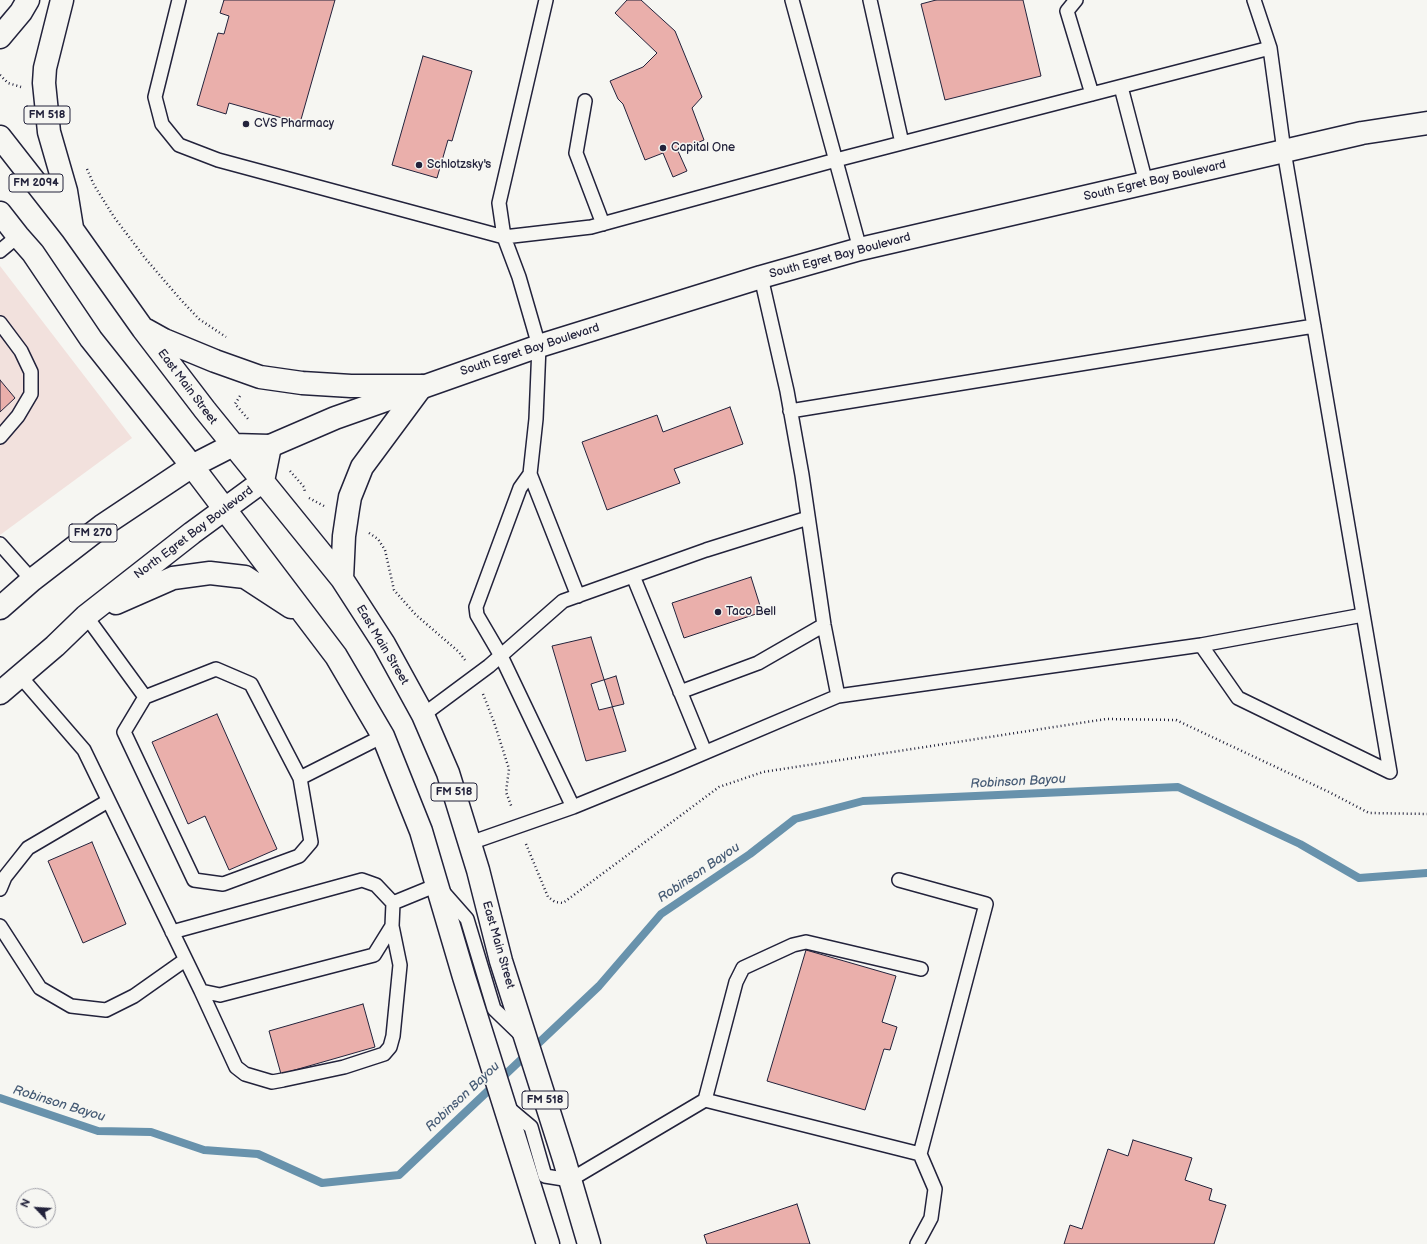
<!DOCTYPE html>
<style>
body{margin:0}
#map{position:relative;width:1427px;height:1244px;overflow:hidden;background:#f6f6f2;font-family:"Balsamiq Sans",sans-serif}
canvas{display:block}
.north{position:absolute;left:16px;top:1188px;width:40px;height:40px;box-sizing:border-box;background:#f6f6f2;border:1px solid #a1a1a9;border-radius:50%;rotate:295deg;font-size:11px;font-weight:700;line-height:16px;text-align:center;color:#22223b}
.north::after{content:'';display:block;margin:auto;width:14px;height:18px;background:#22223b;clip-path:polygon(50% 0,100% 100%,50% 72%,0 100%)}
</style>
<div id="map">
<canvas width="1427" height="1244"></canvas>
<div class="north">N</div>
</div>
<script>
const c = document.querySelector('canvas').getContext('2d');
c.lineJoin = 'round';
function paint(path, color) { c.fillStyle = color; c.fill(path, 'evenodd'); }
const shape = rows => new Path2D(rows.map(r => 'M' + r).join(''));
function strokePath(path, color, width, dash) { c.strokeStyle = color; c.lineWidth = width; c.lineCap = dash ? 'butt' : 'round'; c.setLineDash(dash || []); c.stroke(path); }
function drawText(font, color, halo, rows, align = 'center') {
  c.font = font + ' "Balsamiq Sans",sans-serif'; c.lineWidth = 3; c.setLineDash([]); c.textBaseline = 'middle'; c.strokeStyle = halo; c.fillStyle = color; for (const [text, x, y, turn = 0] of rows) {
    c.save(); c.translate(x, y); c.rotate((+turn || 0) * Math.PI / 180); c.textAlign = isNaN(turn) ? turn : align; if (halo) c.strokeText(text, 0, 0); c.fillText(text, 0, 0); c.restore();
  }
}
paint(shape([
 [0,266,132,438,0,535]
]), '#f2e1dd');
strokePath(shape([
 [0,1098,98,1131,151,1132,204,1150,258,1154,322,1183,399,1175,599,986,661,914,750,854,795,819,863,801,1178,787,1300,844,1359,878,1427,873]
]), '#6892ac', 8);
const building = shape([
 [224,0,335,0,300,123,229,103,226,114,197,105,218,33,224,34,229,16,220,13,224,0],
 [627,0,641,0,675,31,702,97,692,108,704,140,678,151,687,171,673,177,663,153,645,160,623,104,618,99,610,81,643,67,657,53,615,13,627,0],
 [936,0,1023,0,1041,76,945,100,921,4,936,0],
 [423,56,472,71,452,141,448,140,437,178,392,165,423,56],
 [0,380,15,398,0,412,0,380],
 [730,407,743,444,674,469,680,483,607,510,582,442,657,415,663,432,730,407],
 [751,577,762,612,684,638,672,603,751,577],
 [591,637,626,751,586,761,552,646,591,637],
 [616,676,624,704,599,710,591,684,616,676],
 [217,714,277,849,229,870,205,816,188,824,152,742,217,714],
 [92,842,126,924,83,943,48,861,92,842],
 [806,950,896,976,882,1022,897,1027,890,1050,884,1049,865,1110,767,1081,806,950],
 [363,1004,375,1047,281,1074,269,1031,363,1004],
 [1133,1140,1192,1158,1185,1180,1212,1189,1209,1200,1226,1205,1214,1244,1064,1244,1070,1225,1082,1229,1108,1149,1128,1156,1133,1140],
 [797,1204,810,1244,707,1244,704,1235,797,1204]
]);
paint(building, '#eaafab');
strokePath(building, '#22223b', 1);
const service = shape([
 [179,0,155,97,162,124,179,145,218,160,504,237,591,227,836,160,1270,48],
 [546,0,499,203,504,237,519,277,539,346,536,419,530,474,578,596],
 [792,0,860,249],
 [870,0,902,143],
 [1076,0,1067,11,1092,94],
 [1121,87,1146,183],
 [585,101,576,153,603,224],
 [0,251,18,236],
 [0,323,21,351,31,372,31,394,18,416,0,437],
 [790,411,1314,326],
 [530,474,520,488,476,607,477,615,501,656,573,807],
 [0,544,32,580],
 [633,576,705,752],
 [86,616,145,697],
 [1201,645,1363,615],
 [20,676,84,750,201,991,220,995,374,955,392,926],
 [680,692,758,663,824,625],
 [838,696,1201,645,1238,698,1390,772,1284,151,1270,48,1254,0],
 [423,715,489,666,563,601,706,550,808,518],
 [300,778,311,842,299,856,223,884,194,880,124,732,145,697,216,669,251,684,300,778,383,736],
 [470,843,573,807,671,767,838,696,824,625,802,475,787,391,761,277],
 [899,880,986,904,920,1154],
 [0,889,5,877,28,848,108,801],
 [393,903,437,885,467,919,494,1009,521,1035],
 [0,926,40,988,71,1006,106,1010,134,996,185,960],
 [172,932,362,880,376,885,393,903,392,926,400,965,393,1036,390,1047,384,1054,344,1067,283,1080,272,1082,245,1074,236,1067,201,991],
 [705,1100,736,982,743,968,793,945,806,942,921,969],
 [506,1106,531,1127,545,1176,570,1180,705,1100,920,1154,935,1189,931,1218,917,1244]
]);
const secondary = shape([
 [270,446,335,418,539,346,761,277,860,249,1362,133,1427,123]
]);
const primary = shape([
 [62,0,45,68,44,83,49,132,66,191,72,228],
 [0,37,21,12,28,0],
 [0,137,72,229,143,329,205,410,342,579,384,644,423,715,448,773,478,870,501,961,564,1159,589,1244],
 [0,213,18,236,33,253,91,339,192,466,336,656,383,736,421,831,464,977,548,1244],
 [146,330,164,340,215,361,260,377,302,383,351,386,422,386],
 [342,579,344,536,348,509,350,497,362,467,422,386],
 [116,603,173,578,210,573,245,577,291,607],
 [0,608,32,580,102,526,192,466,233,445,270,446,263,481,192,533,86,616,55,646,0,693]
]);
strokePath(service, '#22223b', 16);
strokePath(secondary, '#22223b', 25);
strokePath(primary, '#22223b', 25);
strokePath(shape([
 [0,75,8,83,21,87],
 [87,169,94,185,114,217,145,258,181,300,199,319,226,337],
 [240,396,235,404,249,420],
 [290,471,304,487,305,492],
 [309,498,324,506],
 [369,533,378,539,385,550,394,590,416,615,459,652,465,660],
 [483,694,494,722,509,769,506,792,512,808],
 [526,844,548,897,555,902,563,903,719,787,763,772,1106,719,1176,720,1329,792,1369,813,1427,814]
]), '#22223b', 2.5, [1, 3]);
strokePath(service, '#f6f6f2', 13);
strokePath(secondary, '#f6f6f2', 22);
strokePath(primary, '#f6f6f2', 22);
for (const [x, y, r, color] of [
 [246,124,4,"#22223b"],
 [663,148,4,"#22223b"],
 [419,165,4,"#22223b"],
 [718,612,4,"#22223b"]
]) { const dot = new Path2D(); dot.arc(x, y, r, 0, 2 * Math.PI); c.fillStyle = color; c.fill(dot); strokePath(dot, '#f6f6f2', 1.5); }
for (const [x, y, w] of [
 [47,115,46],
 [36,183,54],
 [93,533,48],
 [454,792,46],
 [545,1100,46]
]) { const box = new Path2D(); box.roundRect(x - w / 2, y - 9, w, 18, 3); c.fillStyle = '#f6f6f2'; c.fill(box); strokePath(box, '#22223b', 1); }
drawText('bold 11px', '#22223b', null, [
 ["FM 518",47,115],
 ["FM 2094",36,183],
 ["FM 270",93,533],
 ["FM 518",454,792],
 ["FM 518",545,1100]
]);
drawText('12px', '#22223b', '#f6f6f2', [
 ["CVS Pharmacy",254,124],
 ["Capital One",671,148],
 ["Schlotzsky's",427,165],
 ["Taco Bell",726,612]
], 'left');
drawText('12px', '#22223b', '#f6f6f2', [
 ["South Egret Bay Boulevard",1155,181,-13],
 ["South Egret Bay Boulevard",840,256,-15],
 ["South Egret Bay Boulevard",530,350,-18],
 ["East Main Street",187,387,53],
 ["North Egret Bay Boulevard",194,533,-37],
 ["East Main Street",382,645,59],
 ["East Main Street",498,945,74]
]);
drawText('italic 13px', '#455a74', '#f6f6f2', [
 ["Robinson Bayou",1018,782,-3],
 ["Robinson Bayou",699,873,-34],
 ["Robinson Bayou",463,1097,-43],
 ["Robinson Bayou",59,1104,17]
]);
</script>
